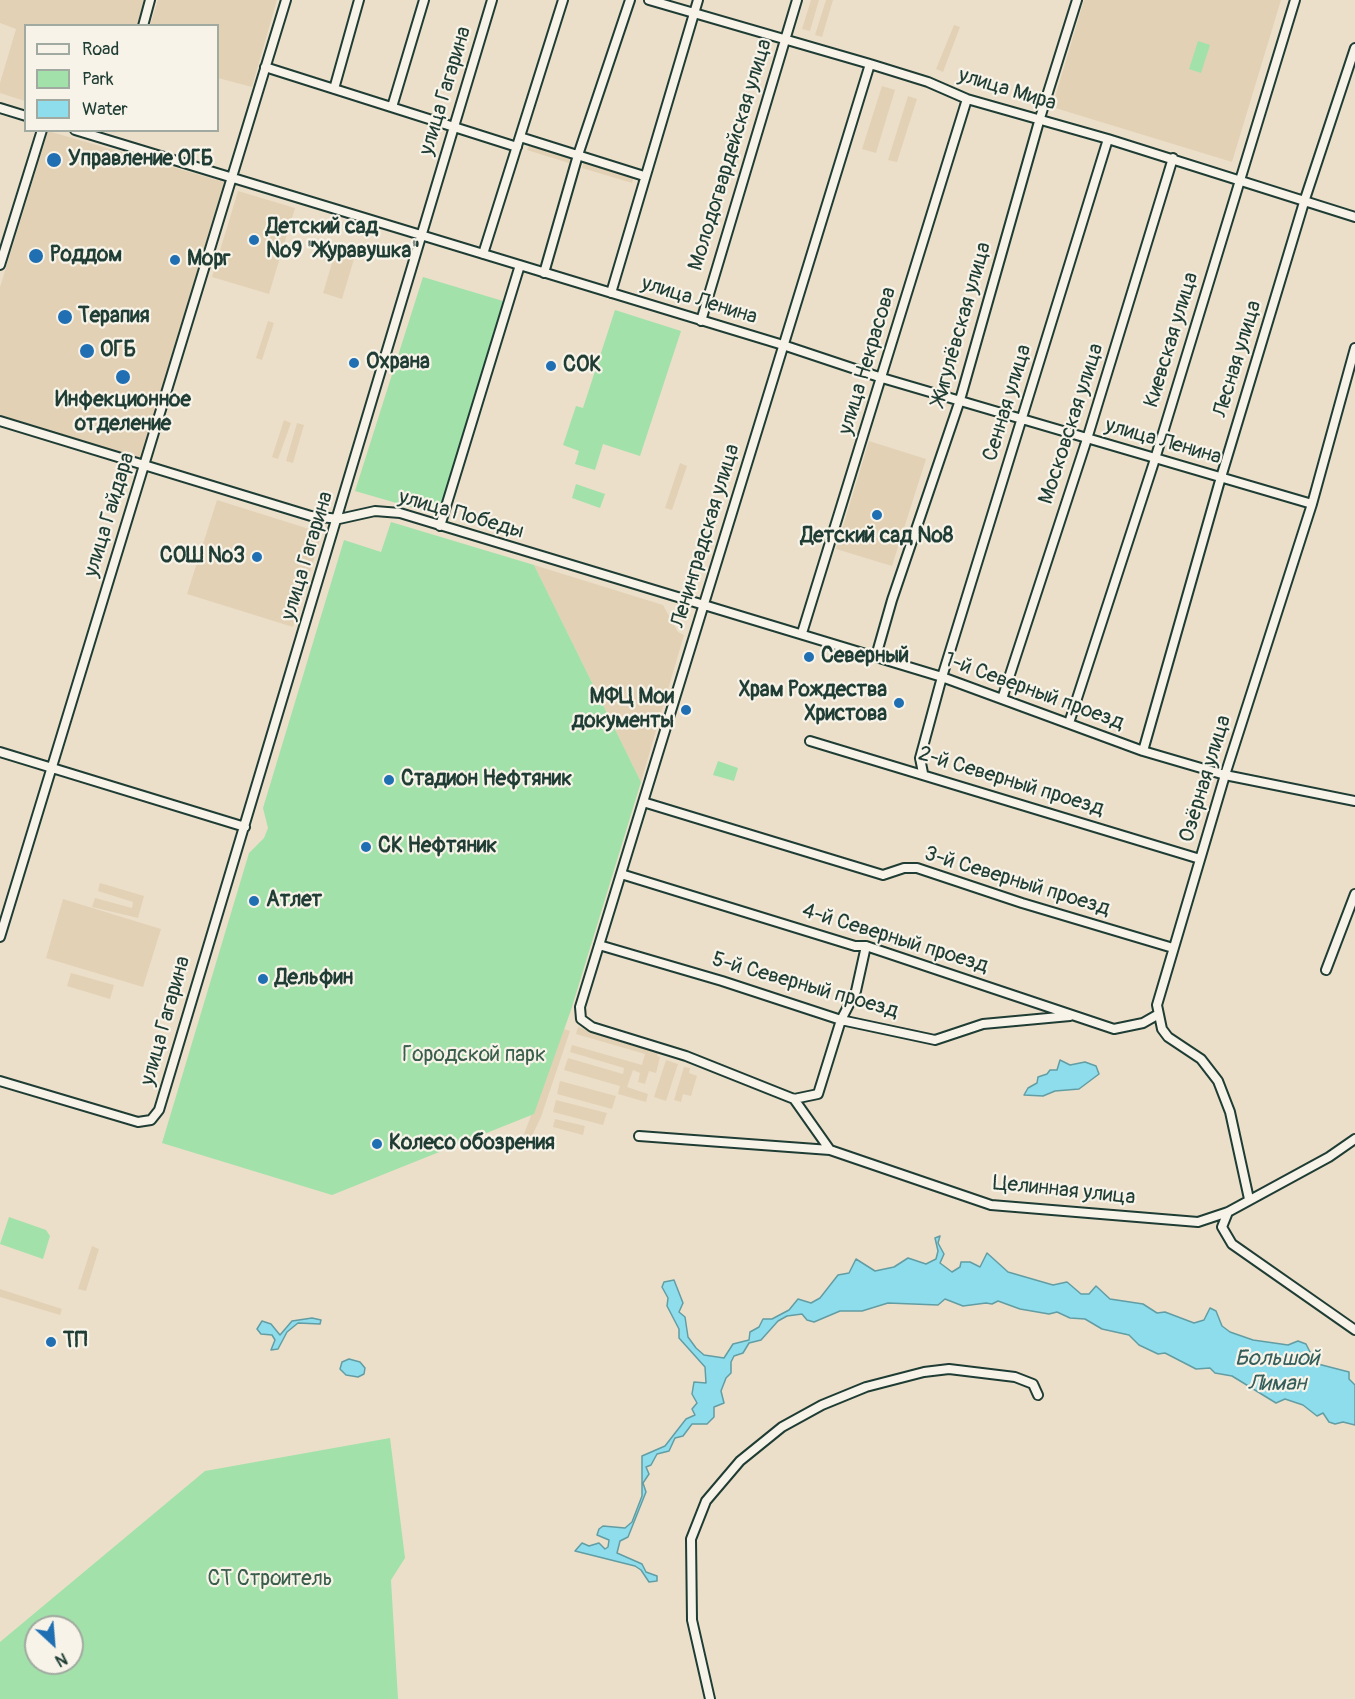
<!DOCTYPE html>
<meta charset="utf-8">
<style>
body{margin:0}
#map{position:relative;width:1355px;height:1699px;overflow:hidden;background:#ebdfca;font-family:Pangolin,sans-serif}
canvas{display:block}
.legend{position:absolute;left:24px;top:24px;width:195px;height:108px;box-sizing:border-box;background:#f7f3e8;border:2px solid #a1aaa0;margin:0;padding:8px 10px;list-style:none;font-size:18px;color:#1f3d34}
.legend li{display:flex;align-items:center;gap:12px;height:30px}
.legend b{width:30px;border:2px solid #a1aaa0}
.north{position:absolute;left:24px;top:1615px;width:60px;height:60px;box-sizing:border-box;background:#f7f3e8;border:2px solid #a1aaa0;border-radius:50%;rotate:154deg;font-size:16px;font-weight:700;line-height:24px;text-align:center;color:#1f3d34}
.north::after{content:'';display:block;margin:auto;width:21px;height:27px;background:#1f6fb2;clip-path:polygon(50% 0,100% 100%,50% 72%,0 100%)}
</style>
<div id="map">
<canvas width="1355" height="1699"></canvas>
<ul class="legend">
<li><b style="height:8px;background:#f7f3e8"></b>Road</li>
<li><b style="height:16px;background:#a2e1aa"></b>Park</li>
<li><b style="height:16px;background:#8edded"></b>Water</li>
</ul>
<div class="north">N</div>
</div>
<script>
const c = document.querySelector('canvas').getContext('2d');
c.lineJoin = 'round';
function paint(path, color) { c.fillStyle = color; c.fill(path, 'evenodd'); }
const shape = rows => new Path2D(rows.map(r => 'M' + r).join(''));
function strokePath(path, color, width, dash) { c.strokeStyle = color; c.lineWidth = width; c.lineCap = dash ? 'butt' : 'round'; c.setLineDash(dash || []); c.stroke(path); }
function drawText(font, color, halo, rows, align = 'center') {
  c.font = font + ' Pangolin,sans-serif'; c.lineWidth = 4.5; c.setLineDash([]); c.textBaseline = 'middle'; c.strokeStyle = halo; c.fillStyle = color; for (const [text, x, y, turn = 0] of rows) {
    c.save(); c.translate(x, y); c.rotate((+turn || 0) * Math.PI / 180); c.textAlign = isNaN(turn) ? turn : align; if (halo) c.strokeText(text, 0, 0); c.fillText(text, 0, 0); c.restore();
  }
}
paint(shape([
 [0,0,145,0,138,25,26,26,25,101,0,93,0,83,16,29,0,23],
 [158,0,277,0,252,87,218,78,218,26,150,25],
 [811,0,819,0,810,31,802,29],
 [826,0,833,0,822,37,815,35],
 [1084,0,1281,0,1232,162,1052,107],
 [954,25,960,27,943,72,936,69],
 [882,86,895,90,876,153,862,149],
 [908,96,917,99,897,162,888,160],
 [48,131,224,182,141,459,0,415,0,287],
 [529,144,571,157,569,163,527,150],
 [584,161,634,176,632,183,582,168],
 [238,191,295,208,269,294,212,277],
 [335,253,354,259,342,299,323,293],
 [268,321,274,323,262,360,256,358],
 [284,420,291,423,278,459,272,457],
 [297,423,304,425,293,463,286,461],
 [869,441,926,459,892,566,836,549],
 [680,463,687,466,672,510,665,508],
 [217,500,322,533,293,627,187,594],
 [534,565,663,605,678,632,684,635,641,782],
 [100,883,144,896,138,918,92,907,95,898,132,908,133,902,98,891],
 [63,899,161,929,143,987,46,958],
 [71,973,114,985,110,999,67,986],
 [578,1027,659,1051,657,1056,660,1057,656,1073,649,1071,645,1084,638,1082,640,1073,633,1070,627,1087,648,1094,646,1102,618,1094,620,1086,564,1070,568,1058,623,1074,624,1068,570,1052,572,1045,642,1065,645,1054,576,1034],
 [564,1029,570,1031,541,1117,531,1138,524,1134],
 [666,1060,678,1064,666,1101,654,1097],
 [684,1067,690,1068,689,1073,697,1076,691,1096,683,1094,681,1102,674,1100],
 [560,1081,616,1096,612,1109,557,1094],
 [556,1100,607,1113,603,1125,553,1112],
 [555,1119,585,1126,583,1135,553,1127],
 [92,1246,99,1249,86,1291,78,1289],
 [0,1289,62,1309,60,1315,0,1297]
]), '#e3d1b5');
paint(shape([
 [1198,41,1210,45,1201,73,1189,69],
 [423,277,503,301,438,515,355,491],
 [615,310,681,331,640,456,603,444,595,470,575,464,579,451,563,445,576,406,583,408],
 [576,484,605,494,600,508,572,498],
 [391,522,534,565,641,782,571,1010,534,1114,332,1195,162,1143,249,853,264,838,268,828,263,808,344,540,381,552],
 [718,761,738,768,734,781,713,775],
 [9,1217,46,1230,50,1236,43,1259,0,1244],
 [390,1438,405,1558,391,1580,398,1699,0,1699,0,1642,205,1471],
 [36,1627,72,1627,72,1663,36,1663]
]), '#a2e1aa');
const water = shape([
 [1060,1060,1070,1065,1085,1062,1096,1066,1099,1074,1079,1089,1055,1091,1043,1096,1024,1095,1028,1088,1037,1083,1038,1077,1047,1074,1050,1070,1057,1070,1060,1060],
 [940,1236,938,1243,944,1254,940,1263,952,1272,960,1267,961,1262,970,1262,980,1267,987,1253,1008,1272,1053,1285,1067,1282,1081,1294,1089,1294,1096,1286,1110,1299,1143,1304,1157,1313,1165,1312,1194,1323,1204,1320,1210,1308,1216,1311,1222,1326,1230,1332,1253,1340,1288,1345,1298,1341,1306,1344,1310,1352,1318,1355,1318,1364,1349,1372,1349,1379,1355,1385,1355,1425,1343,1422,1335,1424,1329,1422,1323,1413,1317,1416,1303,1405,1285,1399,1276,1403,1232,1376,1215,1373,1210,1368,1196,1369,1165,1353,1158,1354,1139,1345,1129,1335,1102,1329,1085,1319,1070,1318,1057,1312,1049,1314,1020,1309,998,1301,992,1304,986,1303,963,1306,945,1299,938,1305,888,1303,862,1311,840,1311,814,1322,807,1320,802,1314,787,1316,778,1321,761,1340,749,1343,743,1353,734,1356,731,1362,731,1373,726,1378,721,1391,724,1403,714,1407,714,1417,707,1424,692,1424,683,1436,675,1438,669,1451,657,1454,651,1465,646,1467,649,1474,643,1483,646,1492,628,1537,620,1541,617,1553,642,1564,646,1572,657,1576,657,1581,649,1582,641,1570,635,1566,575,1551,582,1543,589,1546,599,1543,605,1549,608,1547,609,1540,597,1535,599,1529,603,1526,625,1528,632,1522,642,1496,642,1456,665,1446,686,1419,695,1415,692,1409,697,1403,692,1394,694,1382,706,1383,705,1367,679,1338,679,1329,667,1306,668,1298,662,1287,664,1282,674,1280,683,1303,679,1312,685,1317,688,1337,696,1348,704,1355,724,1358,733,1344,749,1340,750,1332,759,1327,763,1319,772,1319,789,1310,798,1299,811,1303,820,1298,838,1275,849,1273,856,1259,875,1271,894,1267,908,1258,926,1264,936,1259,938,1251,935,1238,940,1236],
 [312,1318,321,1320,320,1324,298,1323,287,1332,278,1349,271,1350,275,1340,272,1335,261,1334,257,1329,262,1321,271,1324,280,1335,292,1321,312,1318],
 [349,1359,360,1362,365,1368,364,1374,358,1377,346,1375,340,1369,342,1362,349,1359]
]);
paint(water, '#8edded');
strokePath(water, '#629da3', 1.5);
const minor = shape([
 [649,0,870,64,928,82,967,99,1108,139,1355,217],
 [143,26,150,0],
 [265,67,517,147],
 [334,89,359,0],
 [392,107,424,0],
 [0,108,26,116],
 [75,130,783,345,882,378,1312,504],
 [520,137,644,176],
 [483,254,563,0],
 [0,265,42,130],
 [544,273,578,155,630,0],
 [611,293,698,0],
 [701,321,797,0],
 [0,421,311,516,339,519,375,511,400,513,942,677,1143,751,1225,775,1355,801],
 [440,526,520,265],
 [802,633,967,99],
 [876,656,892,600,960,400,1040,118,1077,0],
 [1002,699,1087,439,1173,158],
 [1069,723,1155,459,1295,0],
 [810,741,1200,859],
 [1143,751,1219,484,1305,199,1355,48],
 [0,752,245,827],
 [923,773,920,758,942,677,1108,139],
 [643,802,883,875,904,868,917,868,1022,903,1173,948],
 [621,874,855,946,866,946,1114,1029,1143,1023,1157,1015],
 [0,937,286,0],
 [599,945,722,981,841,1020,935,1040,983,1024,1070,1016],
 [866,946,856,991,841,1020,818,1094,794,1099,686,1056,592,1027,581,1019,580,1007,870,64],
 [1326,970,1355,894],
 [0,1081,138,1122,151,1120,159,1110,492,0],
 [794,1099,830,1150,991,1205,1198,1222,1228,1212,1329,1157,1355,1139],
 [639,1136,830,1150],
 [1249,1199,1230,1112,1218,1081,1201,1059,1168,1037,1162,1029,1157,1005,1225,775,1312,504,1355,348],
 [1228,1212,1222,1227,1232,1244,1355,1330],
 [710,1699,692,1620,691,1539,706,1501,740,1461,782,1427,822,1405,866,1387,924,1372,949,1369,1015,1377,1033,1384,1038,1395]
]);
strokePath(minor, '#1f3d34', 12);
strokePath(minor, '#f7f3e8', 8);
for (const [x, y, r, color] of [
 [54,160,8,"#1f6fb2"],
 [254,240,6,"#1f6fb2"],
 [36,256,8,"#1f6fb2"],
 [175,260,6,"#1f6fb2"],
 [65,317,8,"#1f6fb2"],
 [87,351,8,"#1f6fb2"],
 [354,363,6,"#1f6fb2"],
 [551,366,6,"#1f6fb2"],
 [123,377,8,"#1f6fb2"],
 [877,515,6,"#1f6fb2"],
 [257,557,6,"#1f6fb2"],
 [809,657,6,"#1f6fb2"],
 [899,703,6,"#1f6fb2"],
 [686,710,6,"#1f6fb2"],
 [389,780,6,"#1f6fb2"],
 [366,847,6,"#1f6fb2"],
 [254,901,6,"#1f6fb2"],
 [263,979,6,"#1f6fb2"],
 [377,1144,6,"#1f6fb2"],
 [51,1342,6,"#1f6fb2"]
]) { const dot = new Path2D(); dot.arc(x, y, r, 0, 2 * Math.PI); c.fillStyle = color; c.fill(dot); strokePath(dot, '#f7f3e8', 2); }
drawText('21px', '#1f3d34', '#f7f3e8', [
 ["улица Мира",1007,90,17],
 ["улица Гагарина",446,91,-73],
 ["Молодогвардейская улица",731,155,-73],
 ["улица Ленина",699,301,17],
 ["Жигулёвская улица",962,324,-74],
 ["Киевская улица",1172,340,-73],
 ["Лесная улица",1238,359,-73],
 ["улица Некрасова",868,361,-73],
 ["Сенная улица",1008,403,-73],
 ["Московская улица",1072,424,-72],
 ["улица Ленина",1163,442,16],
 ["улица Гайдара",110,515,-73],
 ["улица Победы",461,515,16],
 ["Ленинградская улица",706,536,-73],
 ["улица Гагарина",308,556,-73],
 ["1-й Северный проезд",1034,692,20],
 ["Озёрная улица",1206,779,-73],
 ["2-й Северный проезд",1011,782,17],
 ["3-й Северный проезд",1017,882,17],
 ["4-й Северный проезд",895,939,17],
 ["5-й Северный проезд",805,986,16],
 ["улица Гагарина",166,1021,-74],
 ["Целинная улица",1064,1191,6]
]);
drawText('bold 21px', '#1f3d34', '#f7f3e8', [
 ["Управление ОГБ",68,160],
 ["Детский сад",266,228],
 ["№9 \"Журавушка\"",266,252],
 ["Роддом",50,256],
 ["Морг",187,260],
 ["Терапия",78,317],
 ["ОГБ",100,351],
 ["Охрана",366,363],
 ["СОК",563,366],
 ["Инфекционное",123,401,"center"],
 ["отделение",123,425,"center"],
 ["Детский сад №8",877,537,"center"],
 ["СОШ №3",245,557,"right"],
 ["Северный",821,657],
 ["Храм Рождества",887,691,"right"],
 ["Христова",887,715,"right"],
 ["МФЦ Мои",674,698,"right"],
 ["документы",674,722,"right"],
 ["Стадион Нефтяник",401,780],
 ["СК Нефтяник",378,847],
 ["Атлет",266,901],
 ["Дельфин",275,979],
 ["Колесо обозрения",389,1144],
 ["ТП",63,1342]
], 'left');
drawText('21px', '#395e4c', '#f7f3e8', [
 ["Городской парк",474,1056],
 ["СТ Строитель",270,1580]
]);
drawText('italic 22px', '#355d59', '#f7f3e8', [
 ["Большой",1277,1359],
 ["Лиман",1277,1384]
]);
</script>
